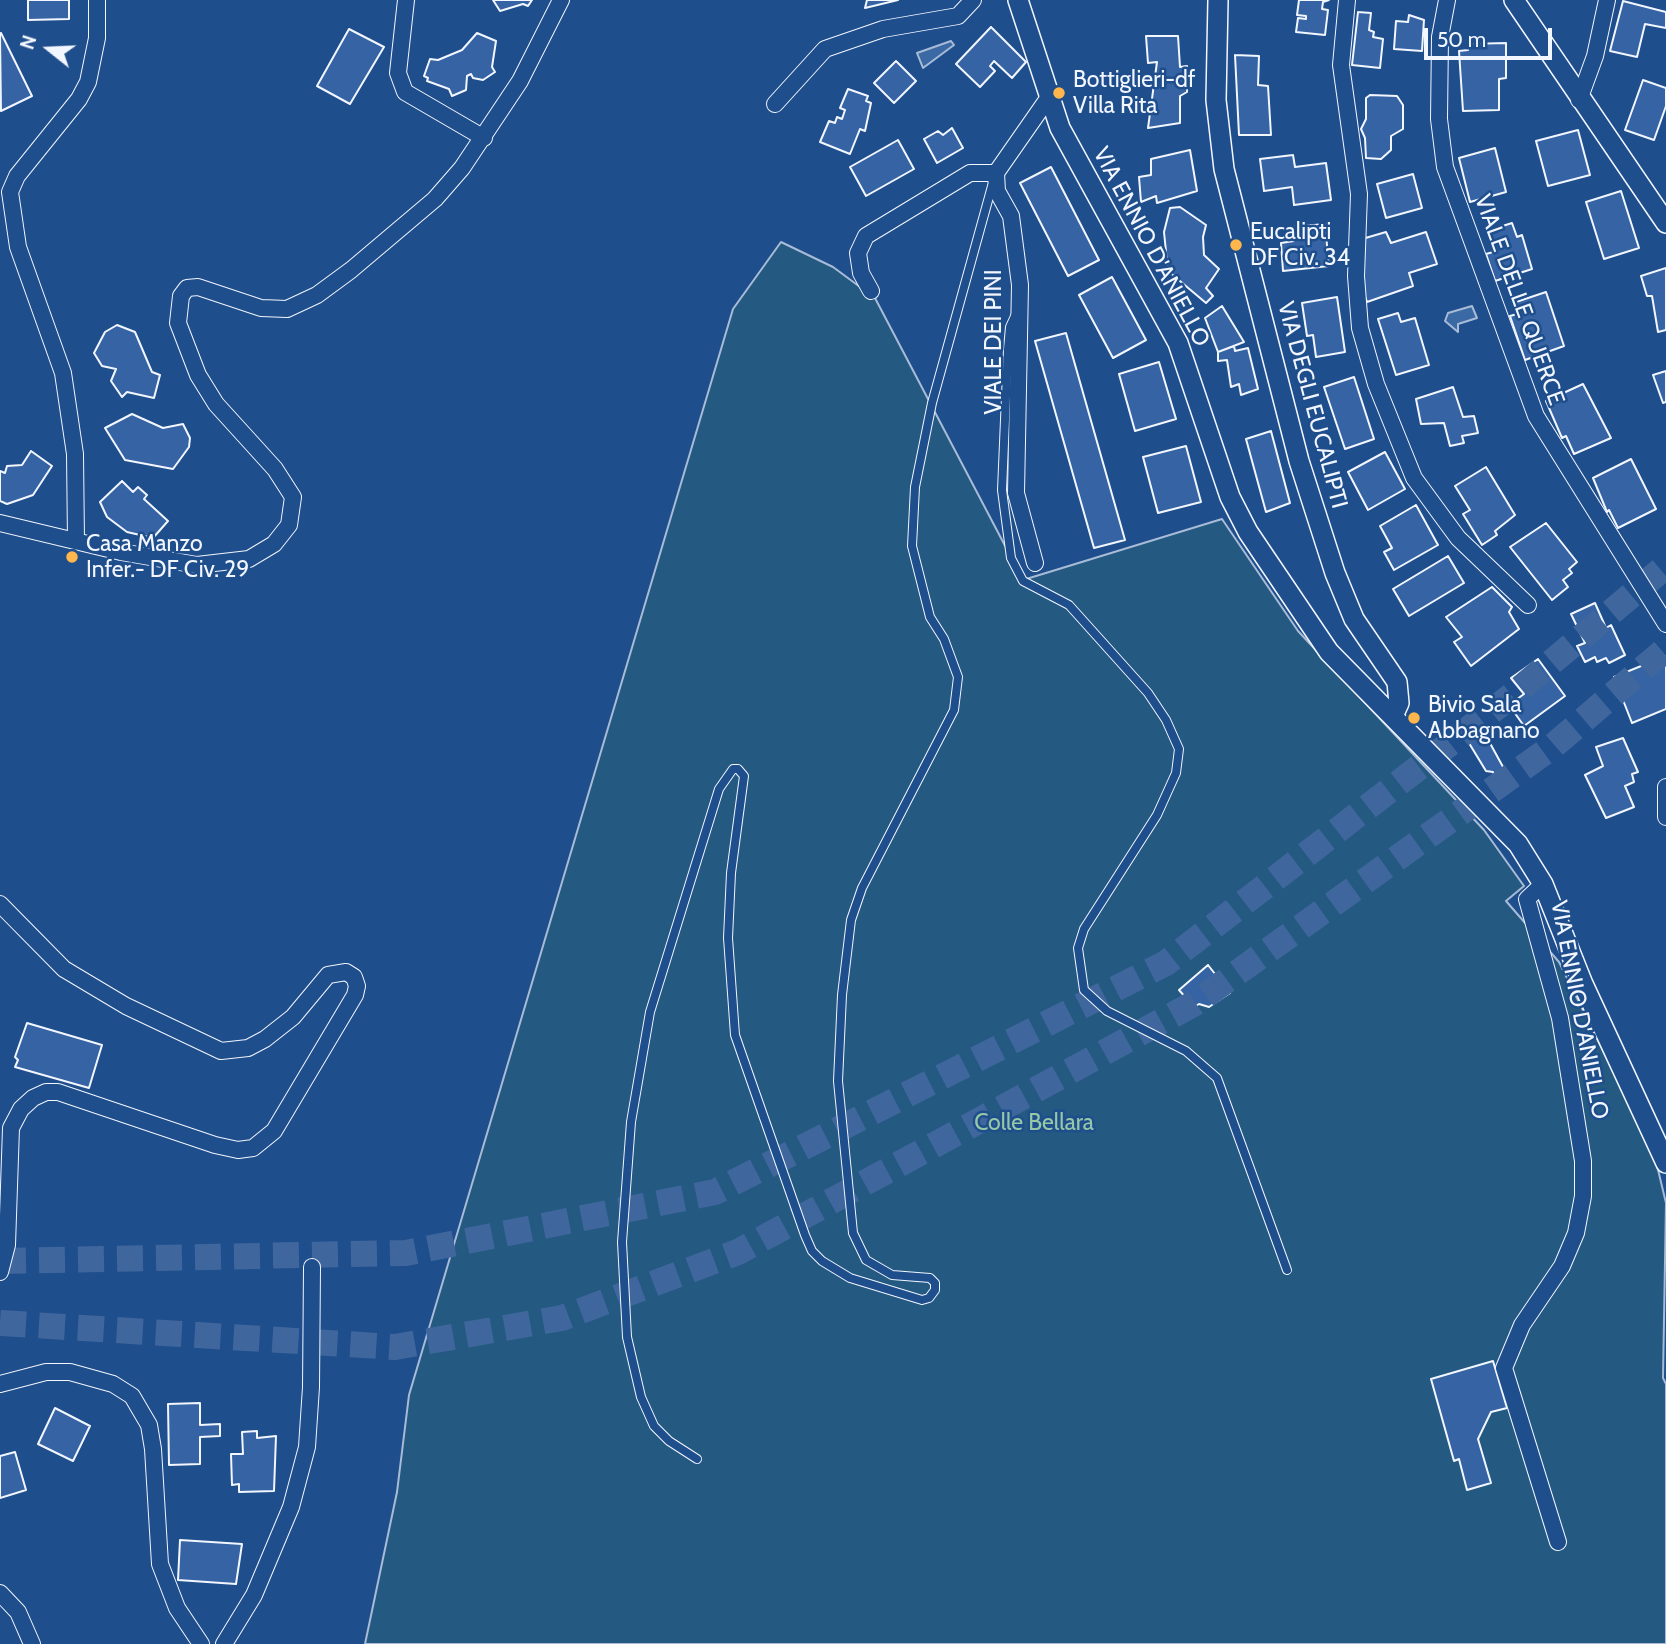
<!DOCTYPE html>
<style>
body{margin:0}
#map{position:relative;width:1666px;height:1644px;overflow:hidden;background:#1f4e8c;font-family:Cabin,sans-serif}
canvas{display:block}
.north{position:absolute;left:14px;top:14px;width:70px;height:70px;-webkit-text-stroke:5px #1f4e8c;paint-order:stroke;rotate:288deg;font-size:19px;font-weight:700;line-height:28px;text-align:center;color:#f2f6ff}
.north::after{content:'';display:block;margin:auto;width:24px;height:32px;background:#f2f6ff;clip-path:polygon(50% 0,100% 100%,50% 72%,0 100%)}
.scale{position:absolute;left:1424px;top:28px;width:128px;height:32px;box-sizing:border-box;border:4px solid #f2f6ff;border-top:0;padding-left:9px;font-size:21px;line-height:24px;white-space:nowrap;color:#f2f6ff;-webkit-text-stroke:5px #1f4e8c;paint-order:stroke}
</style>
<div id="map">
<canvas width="1666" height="1644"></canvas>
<div class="north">N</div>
<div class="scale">50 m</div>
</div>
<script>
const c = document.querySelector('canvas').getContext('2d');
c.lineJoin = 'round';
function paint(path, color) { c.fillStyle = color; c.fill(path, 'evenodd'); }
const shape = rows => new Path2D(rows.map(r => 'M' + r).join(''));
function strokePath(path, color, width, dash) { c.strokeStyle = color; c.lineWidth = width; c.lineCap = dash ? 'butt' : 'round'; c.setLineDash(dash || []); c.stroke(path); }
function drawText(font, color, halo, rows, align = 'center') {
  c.font = font + ' Cabin,sans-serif'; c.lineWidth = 5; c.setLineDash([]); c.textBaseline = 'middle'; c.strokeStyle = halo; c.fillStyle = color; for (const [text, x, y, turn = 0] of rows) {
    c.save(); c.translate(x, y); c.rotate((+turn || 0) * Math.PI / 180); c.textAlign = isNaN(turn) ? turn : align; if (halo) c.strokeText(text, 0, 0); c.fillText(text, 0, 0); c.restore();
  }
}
const green = shape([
 [781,242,833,267,875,298,1023,580,1222,519,1298,631,1484,830,1524,886,1506,901,1559,962,1654,1153,1666,1203,1663,1378,1666,1384,1666,1644,365,1644,397,1492,409,1395,733,309,781,242]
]);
paint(green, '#245a82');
strokePath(green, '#a8bbd7', 2);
const water = shape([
 [951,41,954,45,923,68,917,53,951,41],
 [1472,306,1477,318,1458,324,1458,332,1445,321,1448,313,1472,306]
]);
paint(water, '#3b69a3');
strokePath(water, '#a8bbd7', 2);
const building = shape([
 [28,0,69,0,69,19,28,20,28,0],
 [493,0,532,0,528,6,523,4,500,11,493,0],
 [867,0,898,0,865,8,867,0],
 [1299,0,1329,0,1323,2,1322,9,1328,10,1325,35,1296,32,1298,18,1306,19,1306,16,1297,15,1299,0],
 [1623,1,1666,12,1666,28,1645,24,1637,57,1610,51,1623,1],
 [1358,12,1371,13,1369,30,1374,32,1373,37,1383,39,1380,68,1352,65,1358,12],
 [1409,15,1424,20,1422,51,1394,49,1396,21,1408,22,1409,15],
 [991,27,1026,62,1012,78,994,61,990,66,995,71,980,87,956,64,991,27],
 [349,29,384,47,350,104,317,86,349,29],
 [1,33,32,96,1,111,0,34,1,33],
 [477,33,496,41,492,67,495,72,483,80,473,78,471,74,467,76,466,90,452,96,449,89,427,81,428,78,424,76,430,59,438,60,462,50,477,33],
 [1146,36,1178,36,1180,67,1187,66,1187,92,1180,96,1180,123,1148,128,1157,62,1148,63,1146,36],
 [1506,43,1506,78,1499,79,1499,110,1463,111,1459,51,1468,50,1468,44,1506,43],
 [1235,55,1259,56,1258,85,1268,86,1271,135,1239,135,1235,55],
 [896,61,916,81,894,103,874,83,896,61],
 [1643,80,1666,88,1666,106,1654,140,1625,130,1643,80],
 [848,89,868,96,866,101,871,103,865,131,860,129,850,154,820,142,829,121,835,123,837,117,842,119,845,110,840,108,848,89],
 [1370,95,1397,96,1403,105,1403,129,1391,136,1391,150,1381,159,1366,158,1365,138,1361,129,1366,119,1366,98,1370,95],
 [952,128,963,148,937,163,924,139,938,131,943,135,952,128],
 [1578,130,1590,175,1548,186,1536,141,1578,130],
 [898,140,914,169,866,196,850,167,898,140],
 [1495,148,1506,192,1470,202,1459,158,1495,148],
 [1190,150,1197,191,1157,203,1156,196,1141,202,1139,177,1151,175,1151,159,1190,150],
 [1293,155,1295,167,1326,163,1331,200,1294,205,1292,187,1264,191,1260,159,1293,155],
 [1051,167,1099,260,1068,276,1020,183,1051,167],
 [1413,174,1422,208,1386,218,1377,184,1413,174],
 [1621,191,1639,248,1604,259,1586,202,1621,191],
 [1180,207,1206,225,1203,237,1204,255,1219,269,1206,288,1213,296,1206,303,1168,271,1164,232,1170,208,1180,207],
 [1512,223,1517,237,1522,235,1532,269,1495,281,1486,254,1493,252,1487,231,1512,223],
 [1325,224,1329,266,1283,271,1281,243,1294,241,1292,227,1325,224],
 [1386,232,1391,243,1426,232,1437,264,1409,273,1413,286,1367,302,1361,288,1362,239,1386,232],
 [1666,268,1666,330,1658,332,1652,296,1647,296,1641,276,1666,268],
 [1112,277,1146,340,1113,358,1079,295,1112,277],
 [1546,292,1564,346,1525,360,1510,316,1517,314,1513,303,1546,292],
 [1337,297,1345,352,1316,357,1313,335,1307,336,1302,303,1337,297],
 [1222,306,1244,342,1218,352,1205,318,1222,306],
 [1398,313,1401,322,1415,318,1429,365,1396,375,1378,319,1398,313],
 [117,325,135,332,152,372,160,375,154,398,127,392,122,397,111,381,116,369,102,366,94,353,105,332,117,325],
 [1066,333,1125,540,1094,548,1035,341,1066,333],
 [1234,346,1235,351,1248,348,1258,389,1241,395,1239,384,1231,387,1227,360,1218,361,1218,352,1234,346],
 [1159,362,1176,419,1135,431,1119,374,1159,362],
 [1666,371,1666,402,1663,403,1653,375,1666,371],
 [1354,377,1374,439,1345,449,1324,387,1354,377],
 [1583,384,1611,438,1574,454,1566,436,1562,438,1546,401,1583,384],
 [1453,387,1463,417,1474,416,1478,433,1462,436,1464,443,1450,446,1444,423,1421,424,1416,399,1453,387],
 [132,414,163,428,183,424,190,438,189,447,173,469,125,460,105,428,132,414],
 [1271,431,1290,503,1266,512,1246,439,1271,431],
 [1186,446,1201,502,1158,513,1143,457,1186,446],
 [31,451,52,466,33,495,7,504,0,501,0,471,5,473,7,466,22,465,31,451],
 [1385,452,1405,489,1368,510,1348,472,1385,452],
 [1631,459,1656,509,1618,528,1609,510,1607,512,1593,478,1631,459],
 [1486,467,1515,515,1495,531,1497,535,1482,545,1463,514,1470,510,1455,486,1486,467],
 [122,481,133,492,138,487,147,495,144,499,168,521,153,538,127,532,107,517,100,502,122,481],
 [1416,505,1438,545,1394,570,1384,552,1392,548,1380,526,1416,505],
 [1546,523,1577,562,1569,569,1572,573,1563,580,1568,587,1552,600,1510,547,1546,523],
 [1448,556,1464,583,1409,616,1393,589,1448,556],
 [1492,587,1512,607,1509,612,1519,629,1471,666,1454,642,1462,637,1446,617,1492,587],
 [1595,603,1606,628,1611,625,1625,655,1609,663,1606,658,1597,662,1595,657,1585,662,1577,646,1585,643,1571,614,1595,603],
 [1666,656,1666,709,1632,723,1614,677,1666,656],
 [1538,659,1565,696,1524,726,1509,705,1524,694,1511,678,1538,659],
 [1474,714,1508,776,1497,780,1493,772,1486,771,1458,725,1474,714],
 [1623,738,1638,772,1632,774,1634,782,1625,786,1634,807,1606,818,1585,775,1603,766,1596,747,1623,738],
 [1208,965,1230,993,1209,1007,1199,1004,1194,1007,1179,990,1208,965],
 [27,1023,102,1045,89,1088,15,1067,18,1060,15,1057,27,1023],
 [1493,1361,1507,1408,1491,1412,1478,1439,1491,1483,1467,1490,1459,1459,1454,1461,1431,1379,1493,1361],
 [200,1403,200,1425,220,1424,220,1436,200,1437,200,1464,169,1465,168,1404,200,1403],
 [55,1408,90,1426,73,1461,38,1444,55,1408],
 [257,1431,257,1438,276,1436,274,1491,239,1492,239,1484,232,1485,231,1454,243,1454,242,1432,257,1431],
 [15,1452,26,1490,0,1498,0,1456,15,1452],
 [180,1540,242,1544,236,1584,178,1580,180,1540]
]);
paint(building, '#3563a3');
strokePath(building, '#f2f6ff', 2);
strokePath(shape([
 [0,1261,406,1253,715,1192,1166,963,1515,693,1666,566],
 [0,1323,395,1347,562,1318,738,1252,1195,1003,1552,747,1666,649]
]), '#3f679d', 26, [26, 13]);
const service = shape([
 [1016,314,1010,327,1008,349,1002,490,1011,558,1023,581,1069,605,1148,693,1166,720,1179,749,1176,773,1157,815,1084,929,1078,948,1084,990,1107,1011,1186,1051,1217,1078,1287,1270],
 [697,1459,669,1441,654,1426,641,1397,627,1337,622,1242,631,1122,650,1012,719,789,733,769,738,769,744,776,731,873,728,938,735,1035,805,1235,812,1251,822,1261,850,1278,922,1300,929,1298,935,1290,935,1283,930,1278,892,1275,866,1260,853,1233,838,1081,842,995,851,920,862,888,954,710,958,677,944,639,930,617,912,546,915,487,932,403,992,186]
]);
const minor = shape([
 [406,0,398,73,405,92,484,138],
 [1347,0,1341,65,1359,194,1356,276,1360,328,1376,384,1414,478,1458,538,1528,605],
 [1447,0,1440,37,1439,119,1445,167,1536,416,1666,624],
 [1579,100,1595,56,1607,0],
 [775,104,825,49,883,29,958,16,973,0],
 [871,291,861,273,858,253,866,236,970,173,996,173],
 [0,523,121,552,197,565,249,559,274,544,289,525,293,497,275,469,216,404,198,375,178,323,181,296,187,288,198,287,261,308,287,309,317,295,351,270,435,199,462,168,520,81,561,0],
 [76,541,75,454,63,373,18,247,10,192,17,176,79,99,88,82,97,38,97,0],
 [1035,563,1016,493,1020,285,1011,216,997,191,996,173,1049,97],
 [1666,787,1666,817],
 [1543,884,1527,899,1560,1018,1583,1161,1583,1196,1576,1233,1562,1266,1522,1325,1504,1368,1558,1542],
 [0,904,64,969,126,1006,221,1051,248,1048,265,1039,293,1017,328,975,346,972,354,977,357,986,355,995,274,1131,253,1148,238,1150,215,1145,58,1092,46,1092,33,1098,21,1109,11,1128,7,1245,0,1272],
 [0,1384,46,1372,70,1372,113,1384,132,1396,149,1425,153,1449,160,1564,177,1608,201,1644],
 [0,1593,18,1612,32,1644],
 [224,1644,254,1595,291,1507,307,1447,311,1387,312,1267]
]);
const tertiary = shape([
 [1018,0,1060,128,1178,343,1230,497,1248,532,1329,652,1518,844,1543,884,1583,984,1666,1163],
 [1218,0,1216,100,1224,169,1299,461,1335,573,1354,619,1397,682,1399,703,1393,716],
 [1514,0,1666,223]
]);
strokePath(service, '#f2f6ff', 10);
strokePath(minor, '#f2f6ff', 18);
strokePath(tertiary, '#f2f6ff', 22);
strokePath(service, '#1f4e8c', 8);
strokePath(minor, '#1f4e8c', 16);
strokePath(tertiary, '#1f4e8c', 19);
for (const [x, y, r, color] of [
 [1059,93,7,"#ffb74d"],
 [1236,245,7,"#ffb74d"],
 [72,557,7,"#ffb74d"],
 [1414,718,7,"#ffb74d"]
]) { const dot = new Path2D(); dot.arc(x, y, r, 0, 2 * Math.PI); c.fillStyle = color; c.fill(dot); strokePath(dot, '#1f4e8c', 2.5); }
drawText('23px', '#f2f6ff', '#1f4e8c', [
 ["Bottiglieri-df",1073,80],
 ["Villa Rita",1073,106],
 ["Eucalipti",1250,232],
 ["DF Civ. 34",1250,258],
 ["Casa Manzo",86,544],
 ["Infer.- DF Civ. 29",86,570],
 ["Bivio Sala",1428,705],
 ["Abbagnano",1428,731]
], 'left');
drawText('23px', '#f2f6ff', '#1f4e8c', [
 ["VIA ENNIO D'ANIELLO",1151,247,62],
 ["VIALE DELLE QUERCE",1519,300,70],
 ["VIALE DEI PINI",994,342,-90],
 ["VIA DEGLI EUCALIPTI",1312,405,75],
 ["VIA ENNIO D'ANIELLO",1579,1010,79]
]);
drawText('23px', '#97c8a6', '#1f4e8c', [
 ["Colle Bellara",1034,1123]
]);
</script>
